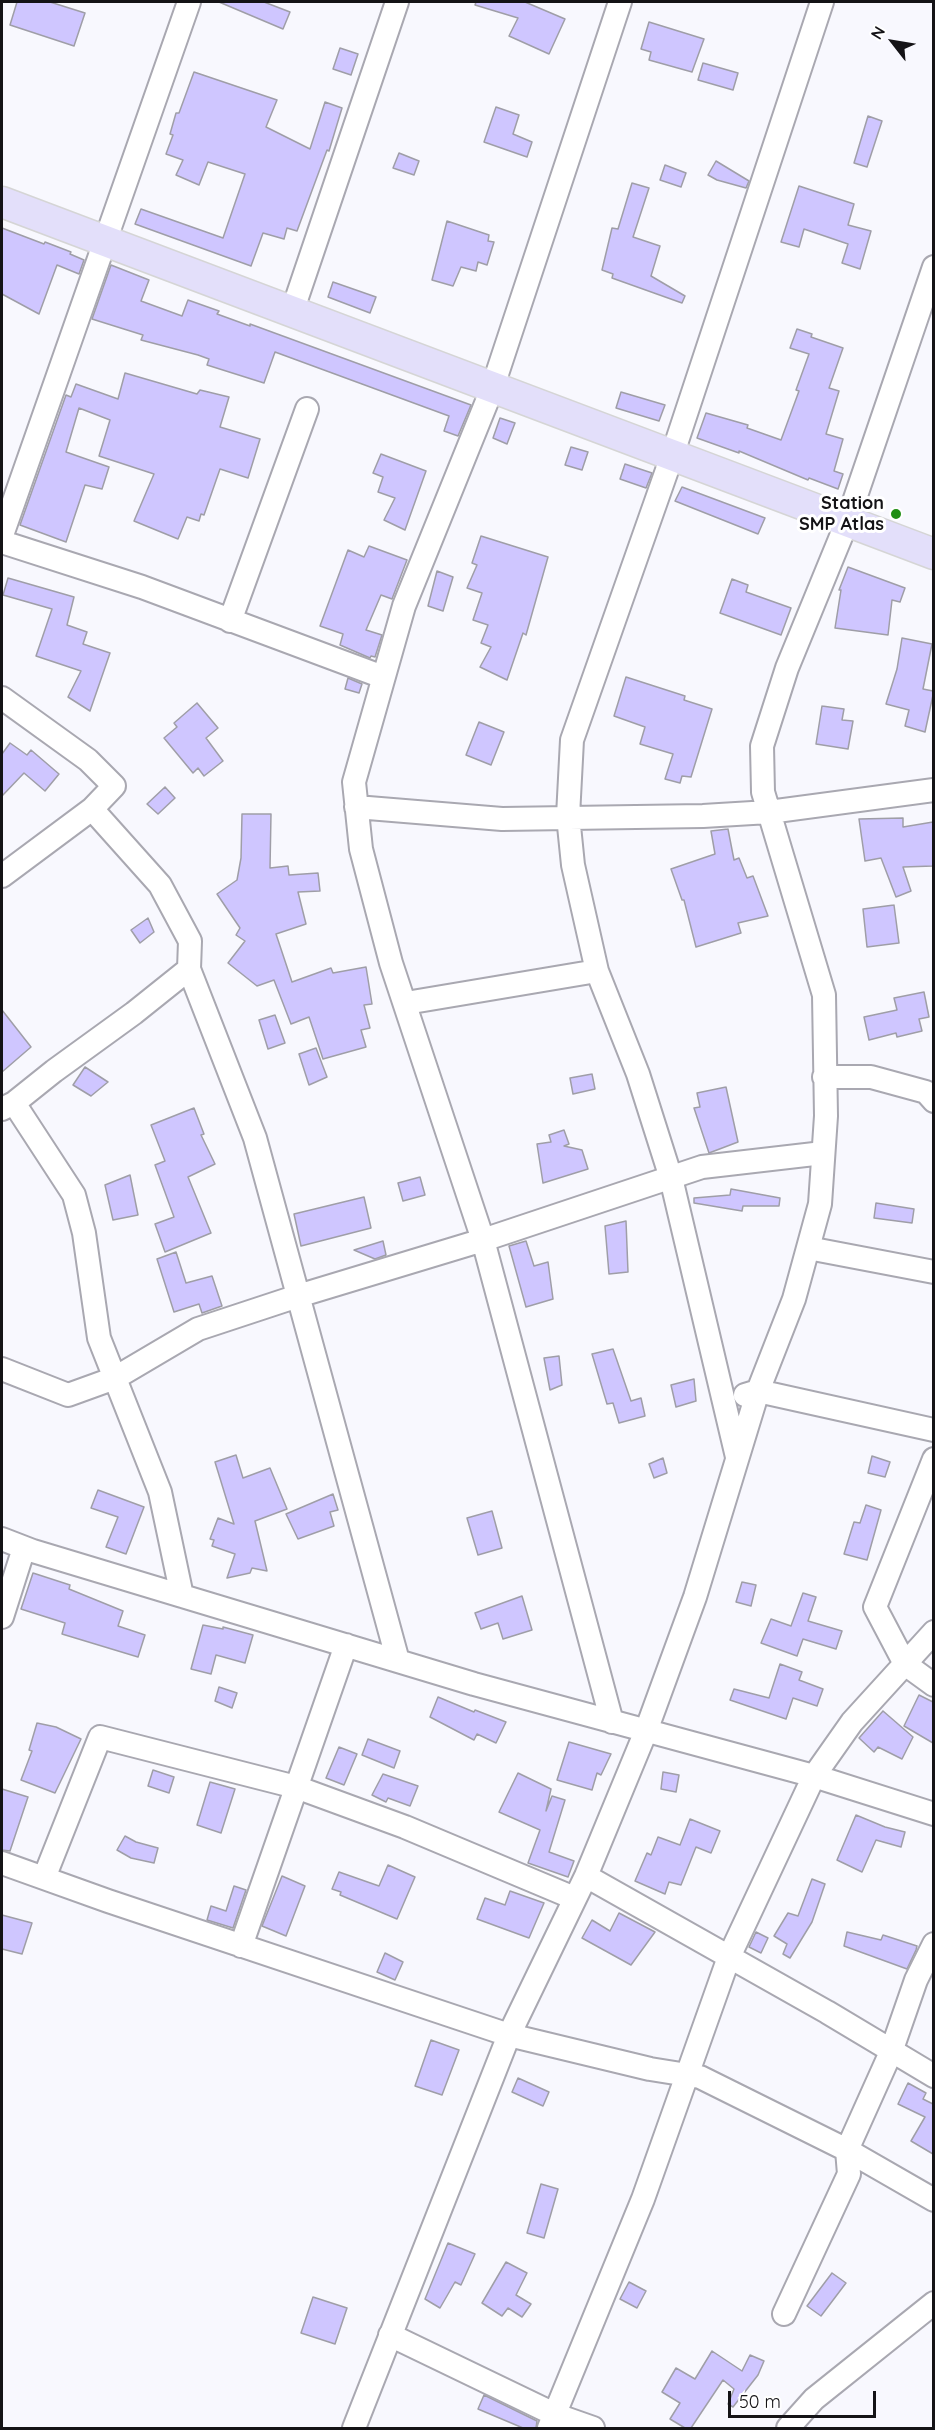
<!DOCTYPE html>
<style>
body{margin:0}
#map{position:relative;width:935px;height:2430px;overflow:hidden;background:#f8f8fe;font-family:Quicksand,sans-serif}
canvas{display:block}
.frame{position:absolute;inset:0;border:3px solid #141316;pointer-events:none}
.north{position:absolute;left:863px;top:12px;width:60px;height:60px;-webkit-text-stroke:4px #fff;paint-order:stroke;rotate:301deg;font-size:16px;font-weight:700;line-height:24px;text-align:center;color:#141316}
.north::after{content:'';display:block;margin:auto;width:21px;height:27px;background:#141316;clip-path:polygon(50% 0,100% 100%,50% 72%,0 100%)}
.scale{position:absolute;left:728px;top:2391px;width:148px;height:27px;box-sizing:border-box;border:3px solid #141316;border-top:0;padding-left:8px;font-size:18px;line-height:21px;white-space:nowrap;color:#141316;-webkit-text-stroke:4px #fff;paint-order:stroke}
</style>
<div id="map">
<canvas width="935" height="2430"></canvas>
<div class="frame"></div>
<div class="north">N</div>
<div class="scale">50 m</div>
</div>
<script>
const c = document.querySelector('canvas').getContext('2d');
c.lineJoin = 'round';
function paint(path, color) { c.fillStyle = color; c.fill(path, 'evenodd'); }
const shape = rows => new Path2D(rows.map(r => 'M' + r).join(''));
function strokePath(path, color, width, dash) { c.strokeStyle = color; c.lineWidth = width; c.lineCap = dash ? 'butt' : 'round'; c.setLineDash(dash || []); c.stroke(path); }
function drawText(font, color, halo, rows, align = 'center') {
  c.font = font + ' Quicksand,sans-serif'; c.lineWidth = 6; c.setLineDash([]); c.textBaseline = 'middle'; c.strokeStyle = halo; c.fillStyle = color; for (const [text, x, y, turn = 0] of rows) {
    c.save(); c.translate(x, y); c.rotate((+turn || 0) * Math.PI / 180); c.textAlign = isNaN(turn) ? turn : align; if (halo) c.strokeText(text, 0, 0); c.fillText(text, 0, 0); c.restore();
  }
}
const building = shape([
 [17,2,50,2,85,13,74,46,10,25,17,2],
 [219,2,264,2,290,12,283,29,219,2],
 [476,2,525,2,565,19,549,54,509,36,518,18,475,5,476,2],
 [649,22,704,39,692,72,649,60,651,52,641,49,649,22],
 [340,48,358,54,351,75,333,69,340,48],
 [703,63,738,73,733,90,698,80,703,63],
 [194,72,277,100,266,127,310,149,325,102,342,108,329,151,327,150,297,231,287,228,284,239,263,233,251,266,135,224,141,209,223,238,245,174,208,162,199,185,176,175,183,160,166,154,173,135,170,134,176,113,179,113,194,72],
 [496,107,519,115,513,134,532,142,527,157,484,142,496,107],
 [868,116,882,121,867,167,854,163,868,116],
 [399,153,419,161,414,175,393,168,399,153],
 [716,161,749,181,746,188,717,180,708,175,716,161],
 [665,165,686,173,681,187,660,180,665,165],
 [632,183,649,188,633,237,660,246,651,276,685,296,682,303,612,278,613,274,602,270,612,228,618,229,632,183],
 [799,186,854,204,848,225,871,231,860,269,842,263,848,244,804,229,799,247,781,242,799,186],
 [447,221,489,235,488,241,494,242,487,265,478,262,476,271,461,267,453,286,432,280,447,221],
 [2,228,44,244,45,242,71,252,70,254,84,260,79,274,57,265,39,314,2,294,2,228],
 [111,265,149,280,141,301,182,316,188,300,219,311,217,314,250,326,250,324,471,405,458,436,444,431,449,416,275,352,264,383,207,365,209,359,198,355,141,340,143,335,92,319,111,265],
 [333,282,376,297,370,313,328,297,333,282],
 [797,329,812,334,811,337,843,348,829,388,839,391,826,434,843,439,834,471,843,474,838,489,809,478,808,480,739,451,739,453,697,438,706,413,748,425,747,428,781,440,799,391,796,390,809,354,790,348,797,329],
 [125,373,197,394,200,390,229,397,220,427,260,439,248,478,220,469,204,515,201,514,199,521,187,517,178,539,134,521,154,474,99,456,110,420,79,408,66,452,109,467,102,489,85,485,66,542,20,525,66,395,71,397,76,384,118,399,125,373],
 [621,392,665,405,659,421,616,408,621,392],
 [500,418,515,423,507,444,493,438,500,418],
 [571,447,588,452,582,470,565,465,571,447],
 [381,454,426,471,405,530,384,520,395,498,378,492,383,477,373,473,381,454],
 [625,464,652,473,646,488,620,479,625,464],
 [682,487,765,518,758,534,675,501,682,487],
 [481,536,548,557,526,635,523,633,507,680,480,667,491,647,481,643,488,625,473,620,482,593,467,588,477,565,472,563,481,536],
 [369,546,407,560,392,599,381,595,366,630,382,635,375,657,371,656,370,658,340,645,343,634,320,626,348,550,364,557,369,546],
 [848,567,905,588,900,602,892,600,888,635,835,628,841,590,839,590,848,567],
 [437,571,453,577,443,611,428,606,437,571],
 [8,578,74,597,67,625,87,632,83,644,110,653,90,711,68,697,81,671,36,656,52,609,3,595,8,578],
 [732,579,748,585,746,592,791,608,781,635,720,613,732,579],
 [902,638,932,644,923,689,933,691,933,695,925,732,905,726,909,710,886,704,897,669,902,638],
 [626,677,685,696,684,700,712,709,691,777,682,776,680,783,665,779,673,754,640,744,645,727,614,716,626,677],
 [348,678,362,684,359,693,345,689,348,678],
 [197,703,218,728,206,738,223,761,204,776,198,768,193,773,164,738,177,727,174,723,197,703],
 [822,706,844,709,842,720,853,721,848,749,816,744,822,706],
 [479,722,504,732,491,765,466,755,479,722],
 [10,743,27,755,31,750,59,774,45,791,24,773,2,796,2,754,10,743],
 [165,787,175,798,158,814,147,804,165,787],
 [242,814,271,814,270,868,288,866,289,875,318,873,320,891,298,892,306,924,276,934,292,982,331,968,333,973,366,967,372,1004,364,1005,370,1028,361,1030,366,1047,323,1059,309,1017,291,1024,274,980,257,986,228,963,245,941,236,935,240,928,217,894,237,880,241,858,242,814],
 [903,818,903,827,933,822,933,866,903,867,911,891,896,897,881,858,865,861,859,819,903,818],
 [728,829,734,860,739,858,747,878,753,876,768,916,738,923,741,933,696,947,684,900,682,900,671,869,715,854,711,831,728,829],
 [894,905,899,943,867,947,863,909,894,905],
 [148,918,154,932,140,943,131,930,148,918],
 [924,992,929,1017,919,1019,922,1031,897,1037,896,1033,869,1040,864,1017,897,1010,894,998,924,992],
 [2,1010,31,1047,2,1072,2,1010],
 [275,1015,285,1043,268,1049,259,1020,275,1015],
 [316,1048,327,1077,309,1085,299,1054,316,1048],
 [85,1067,108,1082,91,1096,73,1085,85,1067],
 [592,1074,595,1089,573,1094,570,1078,592,1074],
 [726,1087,738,1142,709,1153,694,1108,700,1107,697,1093,726,1087],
 [194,1108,204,1134,201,1135,215,1164,188,1177,211,1233,165,1252,155,1224,174,1217,155,1165,165,1161,151,1125,194,1108],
 [564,1130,569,1144,564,1146,582,1150,588,1169,543,1183,537,1144,551,1142,549,1135,564,1130],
 [130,1175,138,1215,113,1220,105,1185,130,1175],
 [420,1177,425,1195,403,1201,398,1183,420,1177],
 [731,1189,780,1198,779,1206,743,1206,742,1211,694,1203,694,1198,730,1195,731,1189],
 [364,1197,371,1228,301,1246,294,1214,364,1197],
 [876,1203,914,1209,912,1223,874,1218,876,1203],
 [626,1221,628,1272,609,1274,605,1226,626,1221],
 [383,1241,386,1255,375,1259,354,1250,383,1241],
 [526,1241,534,1266,548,1262,553,1299,526,1307,509,1246,526,1241],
 [176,1252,186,1283,212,1276,222,1306,202,1313,199,1304,174,1312,157,1259,176,1252],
 [613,1349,631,1401,641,1398,645,1416,619,1423,613,1403,607,1404,592,1354,613,1349],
 [559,1356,562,1385,550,1390,544,1358,559,1356],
 [694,1379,696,1401,676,1407,671,1385,694,1379],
 [236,1455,243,1478,270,1468,287,1509,255,1521,267,1571,252,1568,250,1573,227,1578,235,1554,212,1546,214,1540,210,1539,218,1518,234,1524,215,1462,236,1455],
 [872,1456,890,1462,885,1477,868,1473,872,1456],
 [663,1458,667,1473,654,1478,649,1464,663,1458],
 [98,1490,144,1507,126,1554,106,1547,118,1517,91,1508,98,1490],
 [333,1494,338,1510,330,1512,334,1526,298,1539,286,1514,333,1494],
 [866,1505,881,1510,867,1560,844,1554,854,1522,860,1523,866,1505],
 [492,1511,502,1548,478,1555,467,1518,492,1511],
 [33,1573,70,1585,69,1589,123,1611,118,1626,145,1635,138,1657,62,1634,65,1623,21,1609,33,1573],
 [742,1582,756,1585,751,1606,736,1602,742,1582],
 [803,1593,816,1597,808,1621,842,1631,836,1649,803,1639,797,1656,761,1643,771,1619,791,1626,803,1593],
 [522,1596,532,1630,503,1639,498,1623,481,1629,475,1613,522,1596],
 [203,1625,223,1629,223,1627,253,1635,245,1663,216,1655,211,1674,191,1669,203,1625],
 [780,1664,802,1672,799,1680,823,1689,817,1706,793,1698,786,1719,730,1700,734,1689,769,1698,780,1664],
 [219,1687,237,1693,232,1708,215,1701,219,1687],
 [919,1695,933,1702,933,1743,904,1726,919,1695],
 [438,1697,474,1712,475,1710,506,1722,496,1743,477,1734,474,1740,430,1717,438,1697],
 [883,1711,913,1737,902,1759,878,1747,874,1752,859,1738,883,1711],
 [37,1723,56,1727,81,1739,55,1793,21,1780,32,1751,29,1750,37,1723],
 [368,1739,400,1751,394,1768,362,1755,368,1739],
 [569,1742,611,1754,601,1775,597,1773,592,1790,557,1780,569,1742],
 [339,1747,357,1754,344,1785,326,1778,339,1747],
 [153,1770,174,1777,169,1793,148,1786,153,1770],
 [663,1772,679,1775,676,1792,661,1789,663,1772],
 [518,1773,551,1789,546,1811,552,1796,565,1800,549,1852,574,1861,568,1877,528,1863,540,1830,499,1812,518,1773],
 [383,1774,418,1786,410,1806,388,1798,386,1802,372,1795,383,1774],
 [210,1782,235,1789,221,1833,197,1825,210,1782],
 [2,1789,28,1797,10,1851,2,1850,2,1789],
 [856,1815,885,1827,905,1832,901,1847,876,1840,862,1872,837,1860,856,1815],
 [690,1819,720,1831,711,1853,696,1847,681,1885,669,1882,665,1894,635,1881,647,1853,651,1855,658,1837,680,1845,690,1819],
 [125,1836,136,1842,158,1848,154,1863,131,1858,117,1850,125,1836],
 [388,1865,415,1877,397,1919,340,1895,341,1892,332,1889,339,1872,379,1886,388,1865],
 [282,1876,305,1886,286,1936,262,1926,282,1876],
 [812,1879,825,1884,812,1922,790,1958,783,1954,787,1944,774,1936,788,1913,798,1916,812,1879],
 [234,1886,246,1890,233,1928,207,1920,211,1906,226,1911,234,1886],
 [510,1891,544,1903,529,1938,477,1919,485,1898,505,1905,510,1891],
 [619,1913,655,1932,631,1965,582,1938,592,1920,610,1931,619,1913],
 [2,1915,32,1923,22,1954,2,1949,2,1915],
 [756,1932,768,1938,761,1953,749,1947,756,1932],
 [847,1932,881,1940,883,1935,917,1946,916,1950,907,1969,844,1946,847,1932],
 [385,1953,403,1962,395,1980,377,1972,385,1953],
 [431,2040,459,2050,442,2095,415,2086,431,2040],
 [518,2078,549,2092,543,2106,512,2092,518,2078],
 [908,2083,926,2093,923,2099,933,2104,933,2154,911,2141,925,2117,898,2104,908,2083],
 [541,2184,558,2189,544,2238,527,2233,541,2184],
 [448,2243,475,2254,461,2285,455,2282,440,2308,425,2299,448,2243],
 [506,2262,527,2273,516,2295,531,2304,522,2317,508,2308,502,2316,482,2303,506,2262],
 [832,2273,846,2283,821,2316,807,2306,832,2273],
 [629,2282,646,2291,637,2308,620,2299,629,2282],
 [313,2297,347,2308,335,2344,301,2333,313,2297],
 [712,2351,742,2371,750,2355,764,2361,758,2375,733,2407,728,2404,734,2389,723,2380,691,2428,685,2428,670,2419,680,2403,662,2392,676,2368,695,2379,712,2351],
 [484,2395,537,2421,536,2428,523,2428,478,2409,484,2395]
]);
paint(building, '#cfc6ff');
strokePath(building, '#9f9ea7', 1.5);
const minor = shape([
 [292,312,397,2],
 [2,535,189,2],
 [2,542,142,587,383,677],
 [230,621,307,409],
 [2,698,88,760,114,786,92,809,2,876],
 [356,807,502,819,703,816,769,812,934,790],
 [92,809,160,885,190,941,189,969,255,1138,398,1661],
 [406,1003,597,971],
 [824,1077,871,1077,926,1092,934,1101],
 [14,1103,74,1195,84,1233,99,1338,160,1492,182,1596],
 [2,1109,14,1103,54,1071,134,1013,189,969],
 [808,1248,934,1272],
 [2,1369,68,1395,115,1378,198,1329,298,1296,483,1240,702,1167,823,1153],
 [745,1395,758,1391,934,1430],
 [737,1457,671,1178,638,1074,597,971,573,865,568,816,572,740,672,456,822,2],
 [934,1459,875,1607,905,1664,934,1685],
 [2,1539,33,1551,474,1684,814,1776,934,1814],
 [2,1617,24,1548],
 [612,1722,483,1240,391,963,361,849,354,782,404,606,492,389,620,2],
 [2,1863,108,1901,509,2035,650,2069,700,2077,847,2150,934,2200],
 [586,1876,827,2012,934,2076],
 [44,1878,100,1737,296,1787,405,1827,574,1898],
 [241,1946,346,1645],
 [784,2314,849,2174,847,2150,891,2052,916,1980,934,1944],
 [390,2335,556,2415,593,2428],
 [354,2428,509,2035,586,1876,646,1731,695,1597,758,1391,794,1299,820,1204,826,1116,824,995,763,792,762,746,787,668,847,522,934,267],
 [549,2428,643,2199,729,1957,814,1776,852,1722,934,1632],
 [788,2428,814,2399,934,2303]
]);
const major = shape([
 [2,202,934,554]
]);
strokePath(minor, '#a9a8b1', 26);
strokePath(major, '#d5d5d5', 33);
strokePath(minor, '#fff', 22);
strokePath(major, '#e3dffa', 30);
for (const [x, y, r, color] of [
 [896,514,6,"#208e14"]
]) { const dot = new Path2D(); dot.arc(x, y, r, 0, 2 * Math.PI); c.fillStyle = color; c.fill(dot); strokePath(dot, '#fff', 2); }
drawText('bold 18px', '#141316', '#fff', [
 ["Station",884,504],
 ["SMP Atlas",884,525]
], 'right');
</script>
